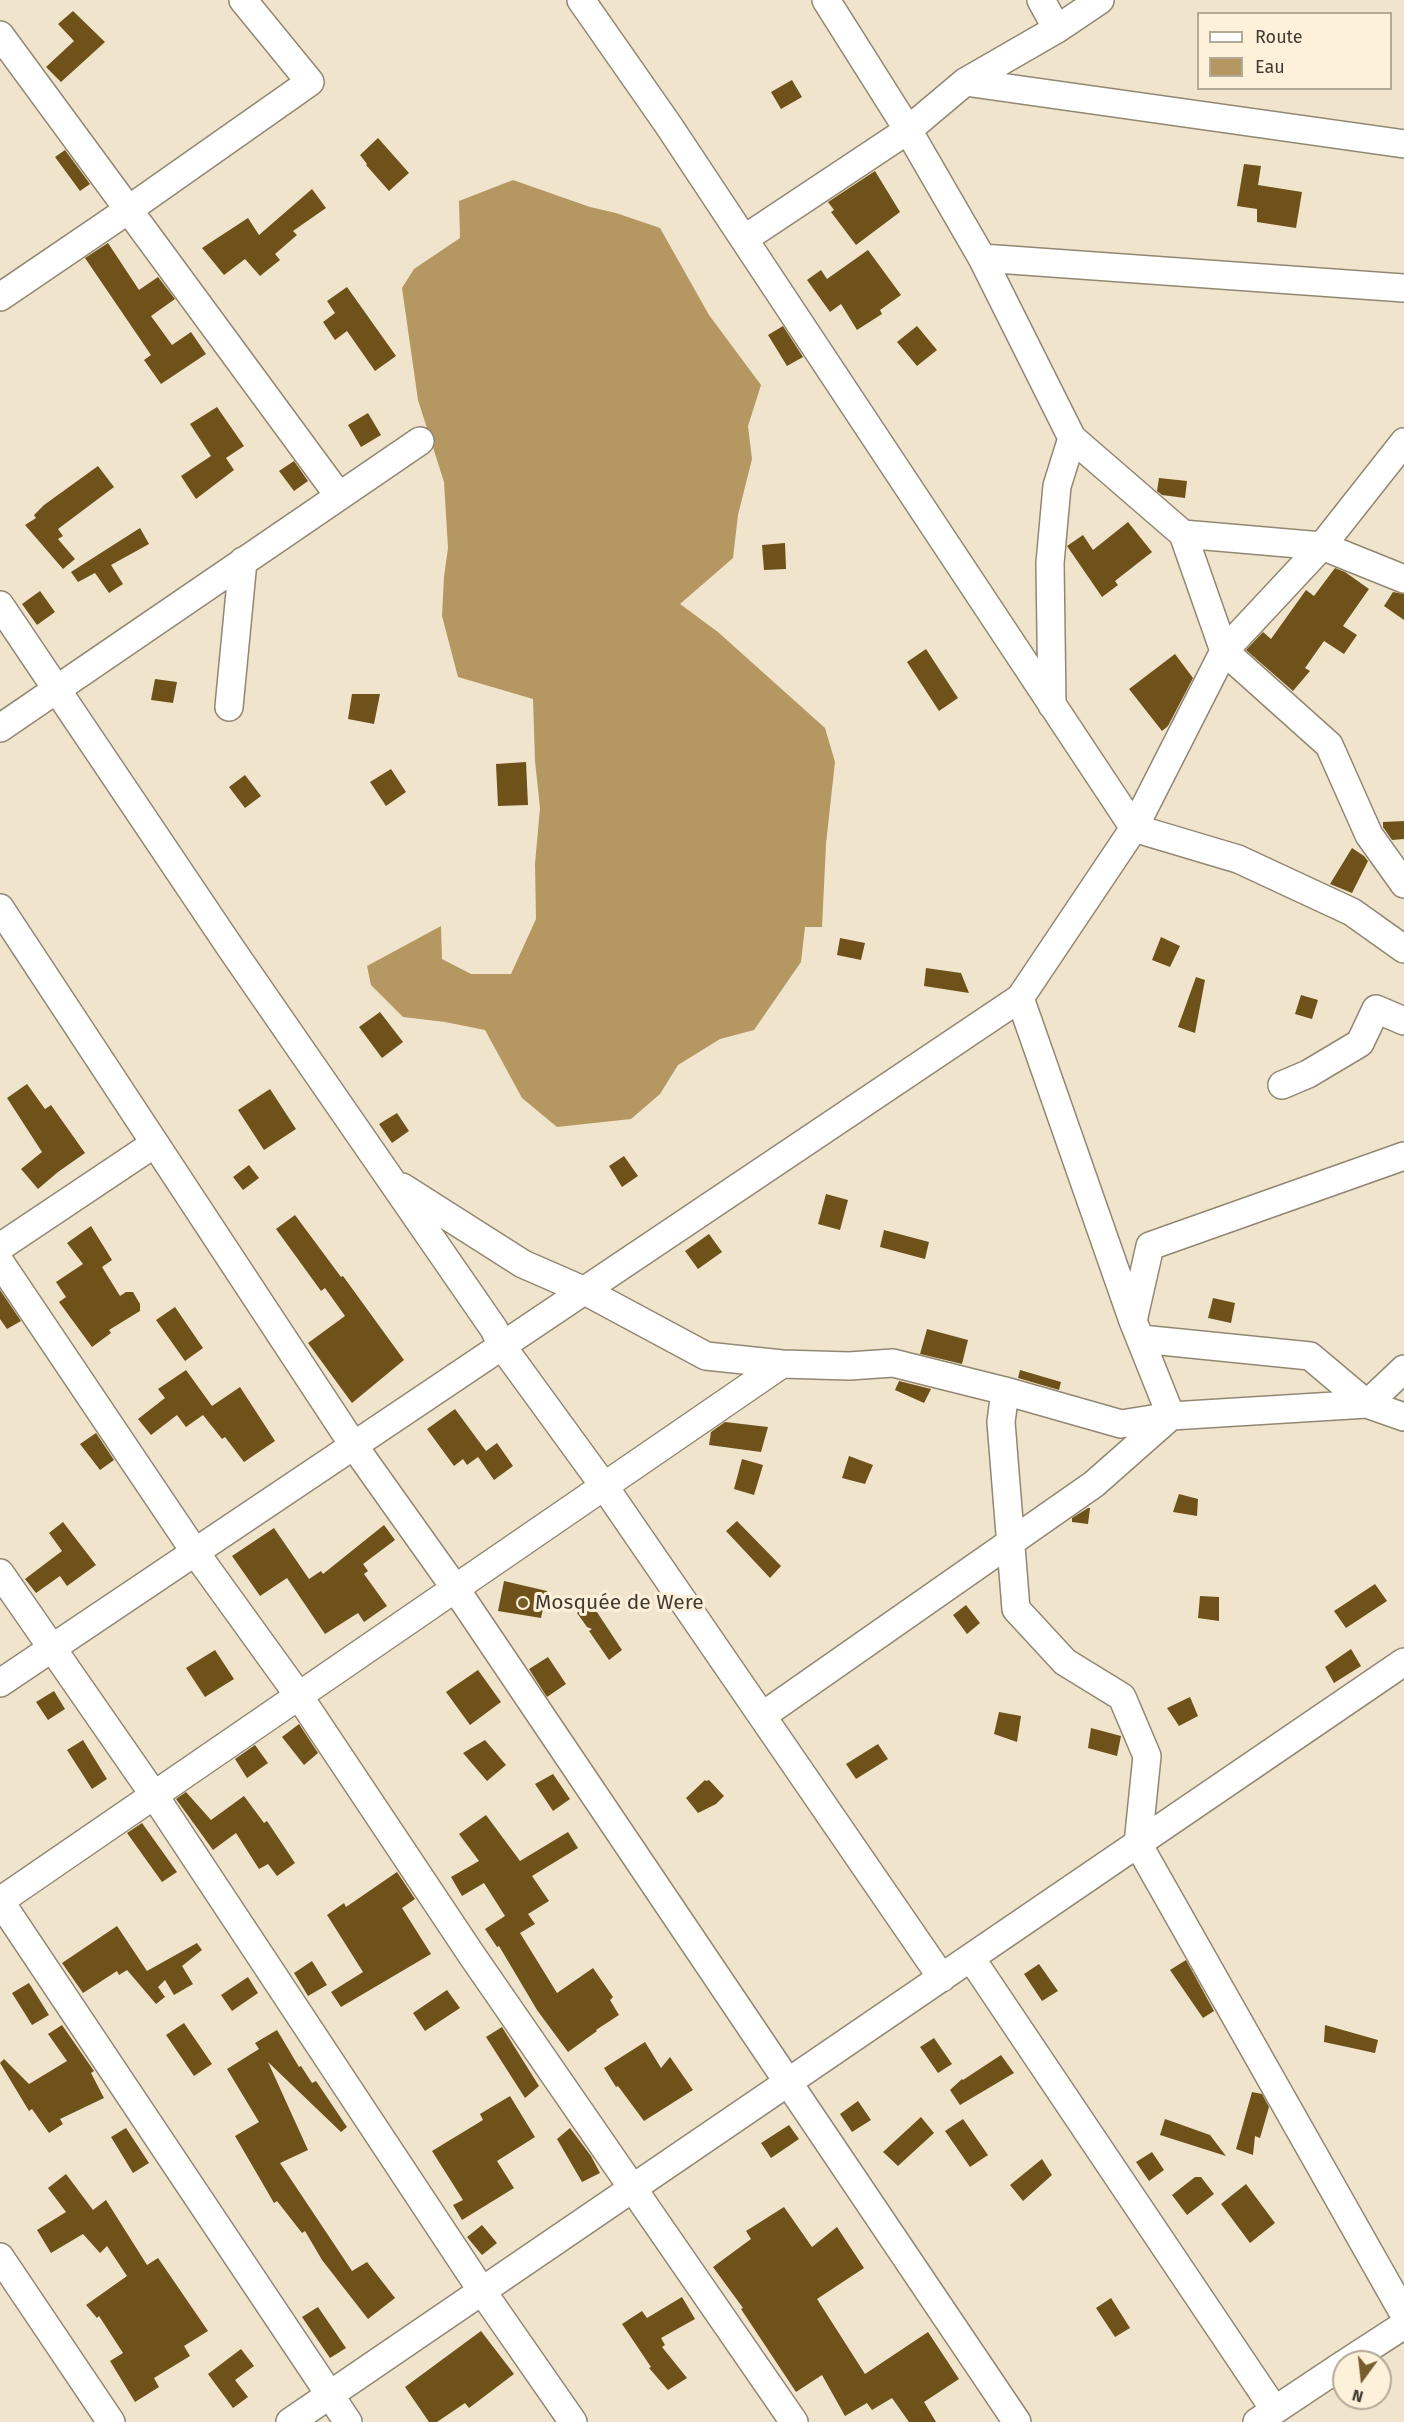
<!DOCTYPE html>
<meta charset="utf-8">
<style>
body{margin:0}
#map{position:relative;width:1404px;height:2422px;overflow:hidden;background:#f0e4cd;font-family:"Fira Sans",sans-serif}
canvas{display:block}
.legend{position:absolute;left:1197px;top:12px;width:195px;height:78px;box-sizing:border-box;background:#fef1da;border:2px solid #b2a997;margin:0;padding:8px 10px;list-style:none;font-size:18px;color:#413c33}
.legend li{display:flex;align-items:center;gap:12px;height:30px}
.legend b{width:30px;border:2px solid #b2a997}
.north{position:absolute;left:1332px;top:2350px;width:60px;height:60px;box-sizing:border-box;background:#fef1da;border:2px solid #b2a997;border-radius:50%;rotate:195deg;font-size:16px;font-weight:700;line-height:24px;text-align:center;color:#413c33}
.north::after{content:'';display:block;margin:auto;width:21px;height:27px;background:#765d2e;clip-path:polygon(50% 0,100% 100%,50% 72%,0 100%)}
</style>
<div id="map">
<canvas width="1404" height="2422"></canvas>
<ul class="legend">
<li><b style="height:8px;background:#fff"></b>Route</li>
<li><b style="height:16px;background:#b59761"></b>Eau</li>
</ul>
<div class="north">N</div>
</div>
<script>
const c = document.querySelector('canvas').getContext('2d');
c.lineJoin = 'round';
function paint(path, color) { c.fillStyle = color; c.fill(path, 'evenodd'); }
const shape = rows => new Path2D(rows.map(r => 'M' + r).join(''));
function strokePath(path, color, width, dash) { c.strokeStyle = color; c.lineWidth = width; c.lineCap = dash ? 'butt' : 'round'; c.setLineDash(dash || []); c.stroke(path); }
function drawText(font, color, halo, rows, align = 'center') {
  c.font = font + ' "Fira Sans",sans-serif'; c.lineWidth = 6; c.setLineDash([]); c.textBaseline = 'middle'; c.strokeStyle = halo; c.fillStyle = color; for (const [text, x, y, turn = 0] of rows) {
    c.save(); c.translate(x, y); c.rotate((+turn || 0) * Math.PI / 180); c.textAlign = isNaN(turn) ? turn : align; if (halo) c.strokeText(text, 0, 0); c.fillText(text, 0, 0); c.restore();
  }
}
paint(shape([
 [513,180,590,207,616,213,660,228,709,315,761,385,748,426,752,459,738,515,733,558,680,604,718,632,825,728,835,762,826,844,822,927,805,927,801,962,754,1030,720,1039,678,1065,660,1094,631,1119,557,1127,522,1098,485,1030,445,1022,403,1017,371,985,367,966,441,926,442,959,471,974,511,974,536,919,535,864,540,808,535,761,533,699,458,677,442,616,444,577,448,548,444,482,418,400,402,288,414,269,460,238,459,201]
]), '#b59761');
paint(shape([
 [73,11,105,42,61,82,46,67,74,41,58,24],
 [792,80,802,97,781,109,771,92],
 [378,138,409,173,389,191,366,165,367,164,360,155],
 [65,150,90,184,80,191,55,157],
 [1244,164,1261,166,1258,185,1302,192,1296,228,1257,222,1257,209,1237,206],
 [875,171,900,212,856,245,831,212,834,210,828,202],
 [312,189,326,208,293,231,297,235,275,254,280,260,260,276,245,259,224,275,202,248,248,218,259,235],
 [108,243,139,290,158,277,175,299,151,316,172,345,191,332,206,354,161,384,144,360,151,355,85,258],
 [868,250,901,295,880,310,882,314,857,330,841,304,830,312,807,280,821,270,827,279],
 [347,287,396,356,375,371,347,331,335,340,323,322,335,313,327,301],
 [783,326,803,357,787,366,768,335],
 [917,326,937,350,917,366,897,342],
 [217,407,244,446,226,458,234,470,196,499,181,476,211,456,190,424],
 [368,413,381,435,361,447,348,425],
 [294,461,308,481,294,491,279,471],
 [98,466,114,487,58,529,63,536,58,539,75,559,63,569,25,525,36,518,34,515,44,505],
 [1159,478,1187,481,1185,498,1162,495,1157,491],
 [1128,522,1152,552,1115,581,1118,585,1102,597,1067,546,1083,535,1093,550],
 [140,528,149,544,111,565,123,584,109,593,95,573,78,582,71,572],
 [785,543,786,569,764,570,762,545],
 [1335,568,1345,572,1369,589,1343,626,1357,635,1344,654,1324,641,1305,668,1310,671,1293,691,1246,650,1263,632,1271,639,1306,590,1314,596],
 [40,591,55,612,37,625,22,604],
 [1393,592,1404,594,1404,620,1384,606],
 [926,649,958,698,939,711,907,662],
 [1175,654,1193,678,1168,726,1162,731,1129,689],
 [155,679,177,682,173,703,151,700],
 [352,694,380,694,374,724,348,719],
 [526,762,528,805,498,806,496,764],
 [391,769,406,792,386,806,370,782],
 [245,775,261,796,245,808,229,787],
 [1404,821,1404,839,1392,840,1383,827,1383,822],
 [1352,848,1364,856,1368,861,1352,893,1330,884],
 [1161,937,1180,946,1170,967,1152,960],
 [840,938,865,943,861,960,837,955],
 [926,968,961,973,969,993,924,986],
 [1196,977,1205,980,1195,1033,1178,1027],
 [1301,995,1318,1000,1312,1019,1295,1014],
 [380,1012,403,1042,382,1058,359,1027],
 [27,1084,45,1109,51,1105,85,1153,58,1172,38,1189,21,1169,42,1152,7,1098],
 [270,1089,296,1129,264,1150,238,1110],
 [397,1113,409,1131,392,1143,379,1124],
 [624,1156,638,1176,622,1187,609,1166],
 [249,1165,259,1178,243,1190,233,1177],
 [826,1194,848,1200,840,1230,818,1224],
 [295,1215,341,1277,343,1276,404,1360,352,1403,308,1343,345,1316,325,1288,321,1291,276,1229],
 [91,1226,112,1260,102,1267,120,1296,126,1292,133,1292,140,1304,140,1311,109,1330,111,1333,92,1347,59,1302,66,1297,56,1282,83,1264,67,1243],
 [884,1230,929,1242,925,1259,880,1247],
 [709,1234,722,1252,698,1269,685,1251],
 [0,1290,21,1321,7,1329,0,1319],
 [1213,1298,1235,1303,1231,1323,1208,1318],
 [175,1307,203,1348,185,1361,156,1320],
 [927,1329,968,1340,962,1364,912,1352,920,1354],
 [186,1370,212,1406,240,1387,275,1441,244,1462,225,1437,222,1439,203,1415,186,1427,177,1415,151,1435,138,1419,165,1398,158,1389],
 [1020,1370,1061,1382,1059,1390,1018,1378],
 [899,1381,931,1389,924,1403,895,1390],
 [455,1409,486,1451,497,1443,513,1466,494,1480,478,1457,467,1465,463,1459,454,1466,427,1429],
 [725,1422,768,1427,761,1452,709,1445,711,1432],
 [96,1433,114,1460,100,1470,80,1444],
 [849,1456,873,1465,865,1484,842,1478],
 [742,1459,763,1465,754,1495,734,1489],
 [1179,1494,1198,1499,1197,1516,1173,1512],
 [1088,1508,1090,1508,1088,1524,1072,1522,1072,1518],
 [737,1521,781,1566,770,1578,726,1531],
 [63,1522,96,1565,67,1586,60,1576,36,1593,25,1579,62,1551,49,1533],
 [384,1525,395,1540,363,1564,368,1571,364,1574,387,1606,364,1622,358,1613,325,1634,287,1578,260,1596,232,1556,274,1528,309,1579,321,1571,323,1574],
 [504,1581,547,1591,541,1618,498,1611],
 [1375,1584,1387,1601,1346,1628,1334,1611],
 [1200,1596,1219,1597,1219,1621,1198,1618],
 [591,1603,622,1650,609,1660,589,1631,592,1629,587,1627,577,1613],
 [966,1605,980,1623,967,1634,953,1615],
 [1351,1649,1361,1666,1334,1683,1325,1667],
 [215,1650,234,1679,205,1697,186,1668],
 [548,1657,566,1684,547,1697,529,1669],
 [478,1670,501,1702,470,1725,446,1692],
 [54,1691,65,1709,48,1720,36,1702],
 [1190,1697,1198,1716,1179,1726,1167,1708],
 [999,1712,1021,1716,1017,1742,994,1734],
 [299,1724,318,1753,304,1765,282,1737],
 [1091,1728,1121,1736,1117,1756,1088,1748],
 [83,1740,107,1779,92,1789,67,1750],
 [485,1740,506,1765,487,1781,463,1753],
 [878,1744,888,1759,856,1779,846,1764],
 [255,1745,268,1763,247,1778,235,1759],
 [553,1774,570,1799,553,1811,535,1784],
 [705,1780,706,1781,709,1780,724,1796,716,1804,698,1813,686,1798],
 [186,1792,211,1820,244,1796,264,1823,267,1821,295,1863,277,1876,268,1864,259,1869,236,1833,213,1850,176,1799],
 [486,1815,520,1861,568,1832,578,1848,532,1876,549,1901,528,1914,535,1924,520,1933,557,1993,593,1968,613,1997,610,2000,619,2015,596,2030,597,2031,568,2052,537,2010,499,1946,497,1947,485,1929,505,1916,484,1883,462,1896,451,1877,479,1861,459,1834],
 [142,1823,177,1872,162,1882,127,1833],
 [397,1872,415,1899,402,1908,431,1954,341,2007,331,1992,363,1972,327,1915,344,1903,346,1907],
 [117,1926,147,1971,197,1943,202,1950,182,1966,193,1984,174,1995,165,1980,158,1987,165,1997,156,2004,127,1970,119,1975,117,1971,83,1993,62,1963],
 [1186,1960,1214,2011,1203,2018,1170,1970],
 [312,1961,327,1985,308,1996,294,1973],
 [1039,1964,1058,1991,1042,2001,1024,1974],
 [248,1977,258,1993,232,2011,221,1995],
 [29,1983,49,2015,32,2025,12,1993],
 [447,1990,460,2008,425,2031,413,2013],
 [184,2023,212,2064,194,2076,166,2035],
 [62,2025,94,2071,91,2073,104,2098,60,2119,63,2124,49,2133,32,2109,29,2111,0,2063,4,2059,29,2084,67,2061,48,2034],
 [1325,2025,1378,2040,1375,2053,1324,2042],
 [502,2027,539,2086,525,2098,486,2037],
 [277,2030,299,2067,301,2066,312,2083,316,2081,347,2127,341,2132,268,2062,308,2150,280,2163,352,2271,367,2262,395,2298,368,2319,322,2260,305,2231,302,2233,277,2201,274,2203,235,2136,259,2122,227,2069,259,2049,255,2043],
 [934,2038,952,2064,938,2073,920,2047],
 [645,2042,661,2068,670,2057,693,2090,644,2121,618,2086,616,2087,604,2068],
 [1001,2055,1014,2073,960,2105,950,2090,962,2079,963,2080],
 [1252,2092,1262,2094,1269,2107,1260,2138,1255,2136,1253,2155,1236,2149],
 [510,2096,535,2137,497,2161,514,2188,462,2220,453,2205,463,2200,432,2151,483,2120,480,2114],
 [858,2101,871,2120,852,2132,840,2114],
 [921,2117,934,2133,898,2166,883,2152],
 [963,2119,988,2155,970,2167,945,2131],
 [1165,2119,1210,2135,1226,2156,1160,2135],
 [789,2125,799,2139,771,2158,761,2143],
 [126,2128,149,2163,133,2173,111,2137],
 [570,2128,591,2156,600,2173,582,2182,557,2139],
 [1152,2152,1164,2170,1149,2181,1136,2162],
 [1042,2159,1052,2175,1023,2201,1010,2185],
 [66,2174,93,2210,106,2200,147,2265,158,2258,208,2331,184,2346,190,2356,154,2378,159,2387,135,2402,110,2361,123,2353,99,2316,97,2318,86,2305,127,2276,107,2246,100,2253,83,2234,51,2253,37,2230,66,2212,48,2188],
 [1195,2177,1201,2177,1214,2194,1187,2215,1172,2195],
 [1246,2184,1275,2223,1250,2243,1221,2204],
 [784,2207,812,2247,837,2227,864,2268,817,2299,865,2374,928,2332,959,2379,924,2402,936,2422,909,2422,892,2398,872,2410,867,2403,845,2416,822,2375,796,2392,741,2309,743,2308,713,2267,751,2239,746,2231],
 [482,2225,497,2243,482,2255,467,2237],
 [682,2297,695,2319,661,2338,665,2345,662,2347,687,2378,668,2390,649,2368,651,2367,622,2324,642,2311,647,2318],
 [1111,2298,1130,2328,1115,2337,1096,2308],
 [318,2307,346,2348,330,2358,302,2317],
 [481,2331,514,2374,469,2408,465,2403,437,2422,429,2422,405,2387],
 [241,2349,254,2366,235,2380,248,2397,233,2408,208,2374]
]), '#6e521a');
const minor = shape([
 [581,0,669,126,1134,828,1238,859,1352,912,1404,949],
 [826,0,908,130,982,258,1072,438,1183,534,1224,651,1329,745,1369,835,1404,884],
 [1041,0,1057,29],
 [0,35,339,496],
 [965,82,1404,144],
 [744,239,908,130,965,82,1057,29,1100,0],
 [982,258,1404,288],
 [0,297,128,210,310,82,243,0],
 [1183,534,1322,546,1404,579],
 [0,605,230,947,494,1329,502,1346,604,1486,942,1978],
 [1052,705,1050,563,1057,486,1072,438],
 [229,707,243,561],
 [0,728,420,441],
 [0,908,354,1446,455,1588,1017,2422],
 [1282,1085,1308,1074,1360,1043,1376,1009,1404,1021],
 [402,1187,523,1264,585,1291,706,1356,782,1364,849,1366,893,1363,1005,1391,1121,1424,1171,1416,1133,1321,1020,998],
 [0,1247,154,1144],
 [0,1262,195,1552,299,1696,471,1954,794,2422],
 [1133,1321,1150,1246,1404,1156],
 [1141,1339,1310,1356,1367,1404,1404,1369],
 [1005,1391,1001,1422,1016,1609,1065,1662,1122,1697,1147,1756,1138,1844,1404,2314],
 [0,1573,154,1795,482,2291,573,2422],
 [0,1683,1020,998,1134,828,1224,651,1322,546,1404,442],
 [762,1716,1094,1484,1171,1416,1367,1404,1404,1417],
 [0,1901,782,1364],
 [0,1901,348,2422],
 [971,1958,1274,2409],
 [0,2257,111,2422],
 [1347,2362,1404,2325],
 [290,2422,1404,1662],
 [1257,2422,1344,2364]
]);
strokePath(minor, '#928772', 30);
strokePath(minor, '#fff', 27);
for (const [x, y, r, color] of [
 [523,1603,6,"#765d2e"]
]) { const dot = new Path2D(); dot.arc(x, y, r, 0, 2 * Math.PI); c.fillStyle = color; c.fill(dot); strokePath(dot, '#fef1da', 2); }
drawText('21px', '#413c33', '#fef1da', [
 ["Mosquée de Were",535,1603]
], 'left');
</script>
